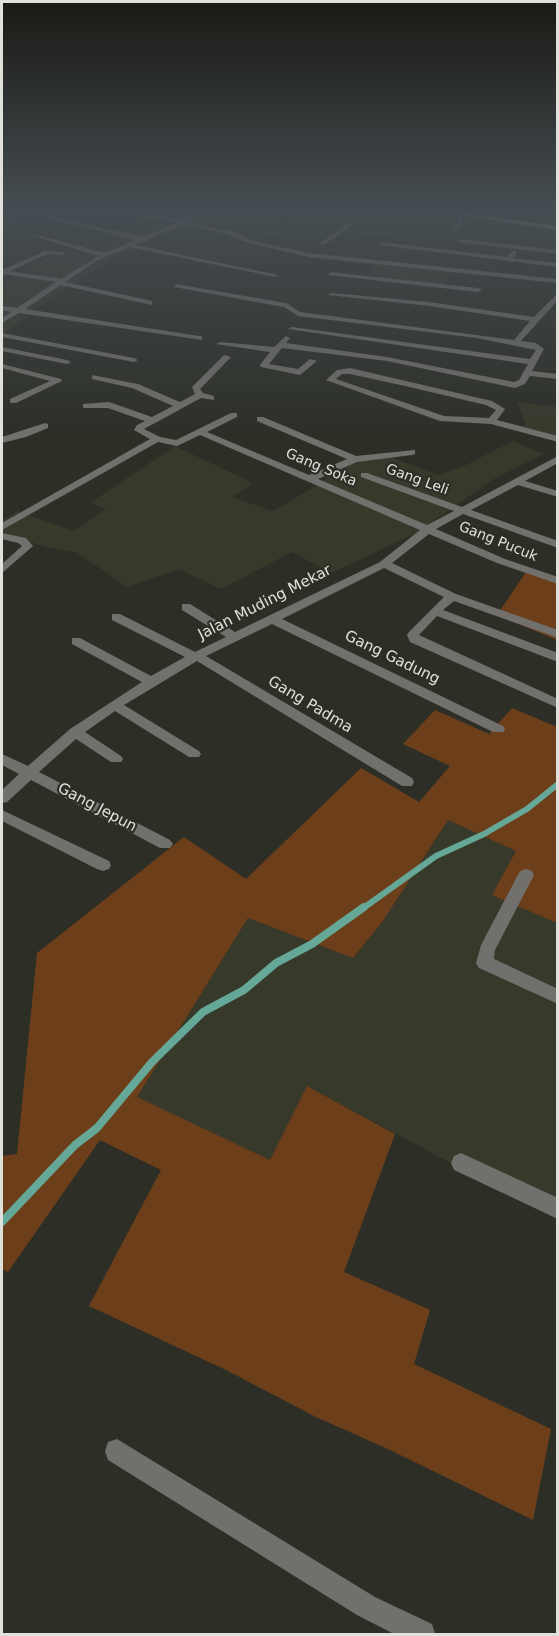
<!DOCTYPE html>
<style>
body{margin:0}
#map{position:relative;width:559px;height:1636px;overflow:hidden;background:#2d2f27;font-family:"DejaVu Sans",sans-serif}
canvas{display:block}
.frame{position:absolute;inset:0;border:3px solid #e1e1dc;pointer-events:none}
</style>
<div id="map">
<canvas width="559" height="1636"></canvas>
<div class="frame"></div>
</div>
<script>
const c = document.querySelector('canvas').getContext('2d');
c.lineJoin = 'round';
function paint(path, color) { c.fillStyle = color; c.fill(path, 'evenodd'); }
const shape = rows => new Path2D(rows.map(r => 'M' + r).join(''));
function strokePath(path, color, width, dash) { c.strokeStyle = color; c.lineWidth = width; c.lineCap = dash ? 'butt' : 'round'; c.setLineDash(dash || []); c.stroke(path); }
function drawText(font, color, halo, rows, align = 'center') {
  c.font = font + ' "DejaVu Sans",sans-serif'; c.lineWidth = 4.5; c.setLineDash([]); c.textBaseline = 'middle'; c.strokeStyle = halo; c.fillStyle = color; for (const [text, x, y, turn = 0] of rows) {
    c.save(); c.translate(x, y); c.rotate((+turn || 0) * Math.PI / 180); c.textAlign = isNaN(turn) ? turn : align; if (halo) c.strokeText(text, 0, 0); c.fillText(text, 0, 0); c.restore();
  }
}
paint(shape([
 [164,208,206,208,202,210,284,223,298,213,269,208,260,212,223,208,557,208,557,242,511,237,516,231,484,226,480,234,449,230,453,223,429,221,425,226,409,224,391,237,328,231,311,243,190,222,114,258,38,307,5,333,2,332,2,284,41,259,66,249,94,253,119,244,96,239,153,216,176,220,192,213],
 [375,259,454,268,444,285,369,275,370,267],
 [517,402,557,407,557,438,521,428,526,424],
 [513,441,544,454,494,479,414,534,331,573,292,552,221,589,179,569,127,587,76,552,45,547,2,532,2,521,17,511,74,531,106,509,90,503,175,446,253,483,232,497,273,511,316,486,339,468,385,455,438,475,464,466],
 [448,820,516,851,493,895,557,923,557,1220,307,1086,270,1160,136,1098,248,918,353,958,383,921]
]), '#37392b');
paint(shape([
 [526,572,557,582,557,640,497,615],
 [512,708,557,727,557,923,492,895,516,851,448,820,383,921,353,958,248,918,137,1097,270,1160,307,1086,395,1134,344,1272,430,1310,414,1364,551,1429,533,1520,388,1449,316,1417,228,1371,89,1306,161,1170,100,1140,8,1272,2,1269,2,1156,17,1154,37,953,184,837,246,879,361,768,419,802,450,766,403,744,435,710,489,734]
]), '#6d3e1a');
strokePath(shape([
 [362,909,436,856,484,834,527,809,558,784]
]), '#65a897', 6);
strokePath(shape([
 [2,1222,75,1145,97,1128,152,1062,203,1012,244,990,276,963,312,944,364,907]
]), '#65a897', 8);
paint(shape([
 [104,208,184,219,211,208,218,208,187,222,231,231,253,241,309,253,558,279,558,283,309,257,249,243,227,234,181,225,135,245,278,275,275,277,129,247,96,261,65,282,152,301,152,305,61,285,25,309,199,336,202,336,202,340,19,313,2,323,2,318,11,312,2,310,2,306,17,308,56,282,2,274,2,270,45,251,64,252,66,255,48,254,10,271,61,279,99,256,33,236,33,234,105,253,136,240,44,217,44,215,142,237,177,222,138,218,104,208],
 [364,208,370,208,345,231,325,244,321,244,321,242,341,229,364,208],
 [2,210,12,217,12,219,2,214,2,210],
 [461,213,466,214,457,231,453,231,461,213],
 [460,239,558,250,558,254,458,242,460,239],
 [382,242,506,257,514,250,517,252,513,258,558,263,558,267,380,245,382,242],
 [330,272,478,288,482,290,478,292,328,275,330,272],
 [176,284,286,303,300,312,514,340,530,321,429,306,328,295,332,293,429,302,534,317,558,293,558,300,521,341,536,343,544,349,532,371,558,374,558,379,530,376,525,384,515,388,387,361,282,348,269,364,298,369,310,359,317,361,300,375,261,367,260,365,270,352,216,344,220,342,274,347,286,336,290,338,286,343,387,357,514,382,519,380,528,364,288,329,292,327,530,359,536,350,477,338,298,316,284,307,174,287,176,284],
 [2,333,134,358,138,360,134,362,2,337,2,333],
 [2,347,67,360,71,362,67,364,2,351,2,347],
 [224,355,231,357,200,389,203,393,214,396,214,400,201,398,144,429,160,437,176,440,231,413,237,413,237,417,207,432,309,475,347,459,257,421,257,417,263,417,356,456,415,450,415,454,412,455,357,462,318,479,427,525,454,511,361,477,361,473,367,473,462,507,558,456,558,463,525,481,558,491,558,497,518,485,471,510,558,541,558,548,463,514,436,529,505,559,558,577,558,584,497,563,429,534,392,563,456,594,558,630,558,638,454,601,443,610,558,653,558,662,437,616,419,635,558,699,558,708,410,642,407,635,409,632,444,597,384,568,282,619,503,726,505,729,503,732,493,732,272,624,206,656,412,778,414,782,412,786,402,786,197,661,124,705,199,751,201,754,199,757,189,757,115,711,85,732,121,756,123,759,121,762,111,762,76,739,39,772,170,840,173,844,170,848,160,848,31,780,7,802,2,803,2,790,19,774,2,765,2,754,28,766,70,729,142,682,72,644,72,638,80,638,151,676,185,657,112,620,112,614,120,614,195,652,226,637,182,610,182,604,190,604,235,632,380,562,420,530,200,435,177,446,158,442,2,530,2,523,150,439,134,430,137,425,145,421,108,408,83,408,83,404,109,402,152,417,173,406,132,388,92,379,92,375,138,384,180,402,195,394,192,387,224,355],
 [2,364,61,379,62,381,16,403,10,403,10,399,50,381,2,368,2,364],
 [350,368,492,401,505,409,497,420,558,436,558,442,491,424,440,421,326,380,337,370,350,368],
 [342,374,350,374,405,386,486,405,496,410,489,418,444,416,336,379,342,374],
 [45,423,48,424,48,428,26,437,2,443,2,437,45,423],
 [2,533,26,538,33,546,2,573,2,564,22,546,18,543,2,539,2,533],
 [2,810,109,861,111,865,109,869,103,871,97,869,2,821,2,810],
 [526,869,532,871,534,875,495,950,494,959,558,989,558,1004,479,968,476,963,481,945,520,871,526,869],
 [461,1153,558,1198,558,1219,454,1170,451,1163,454,1156,461,1153],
 [117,1439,375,1597,432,1624,435,1634,394,1634,357,1615,108,1460,105,1451,108,1442,117,1439]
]), '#72706c');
paint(shape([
 [414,208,428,208,558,226,558,230,414,208]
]), '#b5b2aa');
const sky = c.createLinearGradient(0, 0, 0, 437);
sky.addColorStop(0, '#191a15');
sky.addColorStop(0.48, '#464d52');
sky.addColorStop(1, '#464d5200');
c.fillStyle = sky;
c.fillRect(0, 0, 559, 437);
drawText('14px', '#e1e1dc', '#2d2f27', [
 ["Gang Soka",321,468,23],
 ["Gang Leli",417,480,20],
 ["Gang Pucuk",498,542,22]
]);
drawText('15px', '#e1e1dc', '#2d2f27', [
 ["Jalan Muding Mekar",265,603,-27],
 ["Gang Gadung",392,658,26],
 ["Gang Padma",310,705,31],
 ["Gang Jepun",97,808,28]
]);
</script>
